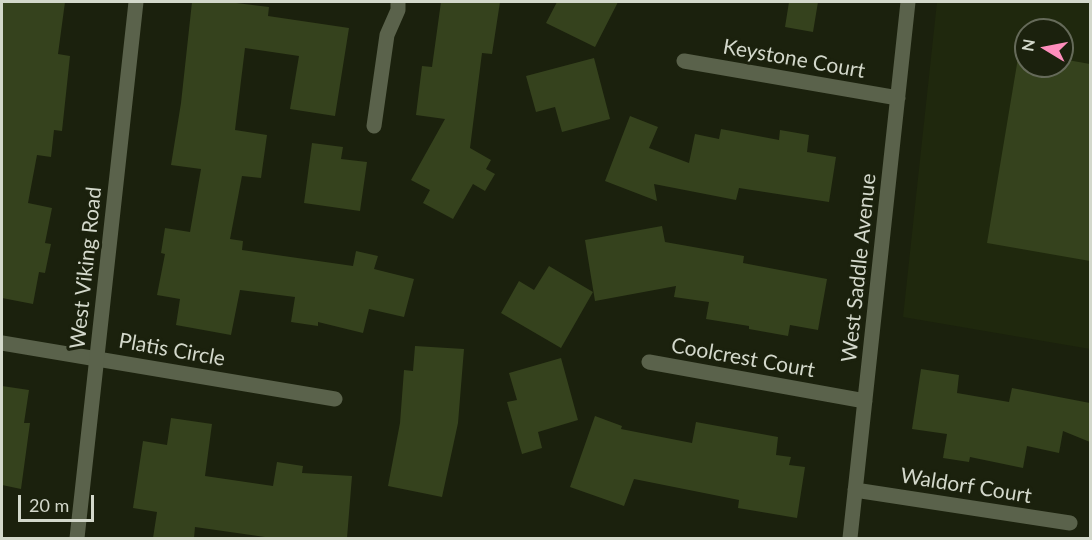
<!DOCTYPE html>
<style>
body{margin:0}
#map{position:relative;width:1092px;height:540px;overflow:hidden;background:#1b210d;font-family:Lato,sans-serif}
canvas{display:block}
.frame{position:absolute;inset:0;border:3px solid #d3d8cb;pointer-events:none}
.north{position:absolute;left:1014px;top:18px;width:60px;height:60px;box-sizing:border-box;background:#1b210d;border:2px solid #656a59;border-radius:50%;rotate:280deg;font-size:16px;font-weight:700;line-height:24px;text-align:center;color:#d3d8cb}
.north::after{content:'';display:block;margin:auto;width:21px;height:27px;background:#fe8ebc;clip-path:polygon(50% 0,100% 100%,50% 72%,0 100%)}
.scale{position:absolute;left:18px;top:495px;width:76px;height:27px;box-sizing:border-box;border:3px solid #d3d8cb;border-top:0;padding-left:8px;font-size:18px;line-height:21px;white-space:nowrap;color:#d3d8cb;-webkit-text-stroke:4px #1b210d;paint-order:stroke}
</style>
<div id="map">
<canvas width="1092" height="540"></canvas>
<div class="frame"></div>
<div class="north">N</div>
<div class="scale">20 m</div>
</div>
<script>
const c = document.querySelector('canvas').getContext('2d');
c.lineJoin = 'round';
function paint(path, color) { c.fillStyle = color; c.fill(path, 'evenodd'); }
const shape = rows => new Path2D(rows.map(r => 'M' + r).join(''));
function strokePath(path, color, width, dash) { c.strokeStyle = color; c.lineWidth = width; c.lineCap = dash ? 'butt' : 'round'; c.setLineDash(dash || []); c.stroke(path); }
function drawText(font, color, halo, rows, align = 'center') {
  c.font = font + ' Lato,sans-serif'; c.lineWidth = 6; c.setLineDash([]); c.textBaseline = 'middle'; c.strokeStyle = halo; c.fillStyle = color; for (const [text, x, y, turn = 0] of rows) {
    c.save(); c.translate(x, y); c.rotate((+turn || 0) * Math.PI / 180); c.textAlign = isNaN(turn) ? turn : align; if (halo) c.strokeText(text, 0, 0); c.fillText(text, 0, 0); c.restore();
  }
}
paint(shape([
 [937,2,1090,2,1090,349,903,317],
 [1026,30,1062,30,1062,66,1026,66]
]), '#1f280d');
paint(shape([
 [2,2,65,2,58,54,70,56,62,131,54,130,51,157,37,155,28,203,52,208,45,243,51,244,45,273,39,272,33,304,2,298],
 [192,2,228,2,269,7,268,16,349,28,335,116,290,109,299,56,245,48,235,130,267,135,261,178,242,176,230,239,243,241,242,250,353,266,356,251,378,256,374,269,414,279,404,317,369,309,363,333,318,322,318,326,291,322,295,297,240,290,231,335,176,325,180,299,157,295,165,254,161,253,165,228,190,232,201,169,171,165,181,103],
 [441,2,500,2,492,54,482,53,470,148,491,160,486,169,495,174,485,191,473,184,453,219,423,203,430,190,411,180,445,119,416,115,422,66,432,67],
 [557,2,618,2,595,47,546,23],
 [789,2,818,2,813,32,785,27],
 [1019,52,1026,53,1026,66,1062,66,1062,59,1090,64,1090,261,987,243],
 [594,58,610,119,562,132,555,107,536,112,526,76],
 [630,116,658,127,649,148,689,163,695,134,719,139,721,129,779,140,780,130,809,135,807,152,836,157,829,202,739,188,736,200,654,184,657,201,605,181],
 [312,143,343,147,341,159,367,162,360,211,304,203],
 [662,226,665,242,744,256,743,263,827,279,818,330,790,325,788,336,749,329,749,326,706,319,709,302,674,297,676,286,595,301,585,240],
 [549,266,593,292,561,348,501,313,519,281,534,290],
 [415,346,464,349,458,423,442,497,388,486,400,423,404,370,413,371],
 [561,358,578,420,538,432,542,448,522,454,507,402,517,400,509,373],
 [921,369,959,375,957,393,1009,402,1012,388,1090,403,1090,442,1063,431,1059,453,1027,446,1023,468,970,457,969,462,943,458,947,434,912,429],
 [2,386,29,390,24,423,30,423,21,489,2,485],
 [595,416,622,426,621,429,692,443,696,422,778,437,776,455,791,457,789,465,805,467,797,518,738,508,739,500,634,479,624,506,570,487],
 [171,418,212,424,205,476,273,486,277,462,303,466,302,473,352,476,347,538,272,538,195,527,194,538,153,538,157,512,133,508,143,441,167,445]
]), '#35421d');
strokePath(shape([
 [684,61,898,98],
 [374,126,387,35,398,10,398,2],
 [2,343,335,399],
 [649,362,865,401],
 [855,490,1070,523],
 [850,538,908,2]
]), '#5a624b', 15);
strokePath(shape([
 [77,538,136,2]
]), '#5a624b', 15);
drawText('21px', '#d3d8cb', '#1b210d', [
 ["Keystone Court",794,59,10],
 ["West Viking Road",86,268,-84],
 ["West Saddle Avenue",859,268,-84],
 ["Platis Circle",172,350,10],
 ["Coolcrest Court",743,358,10],
 ["Waldorf Court",966,486,9]
]);
</script>
